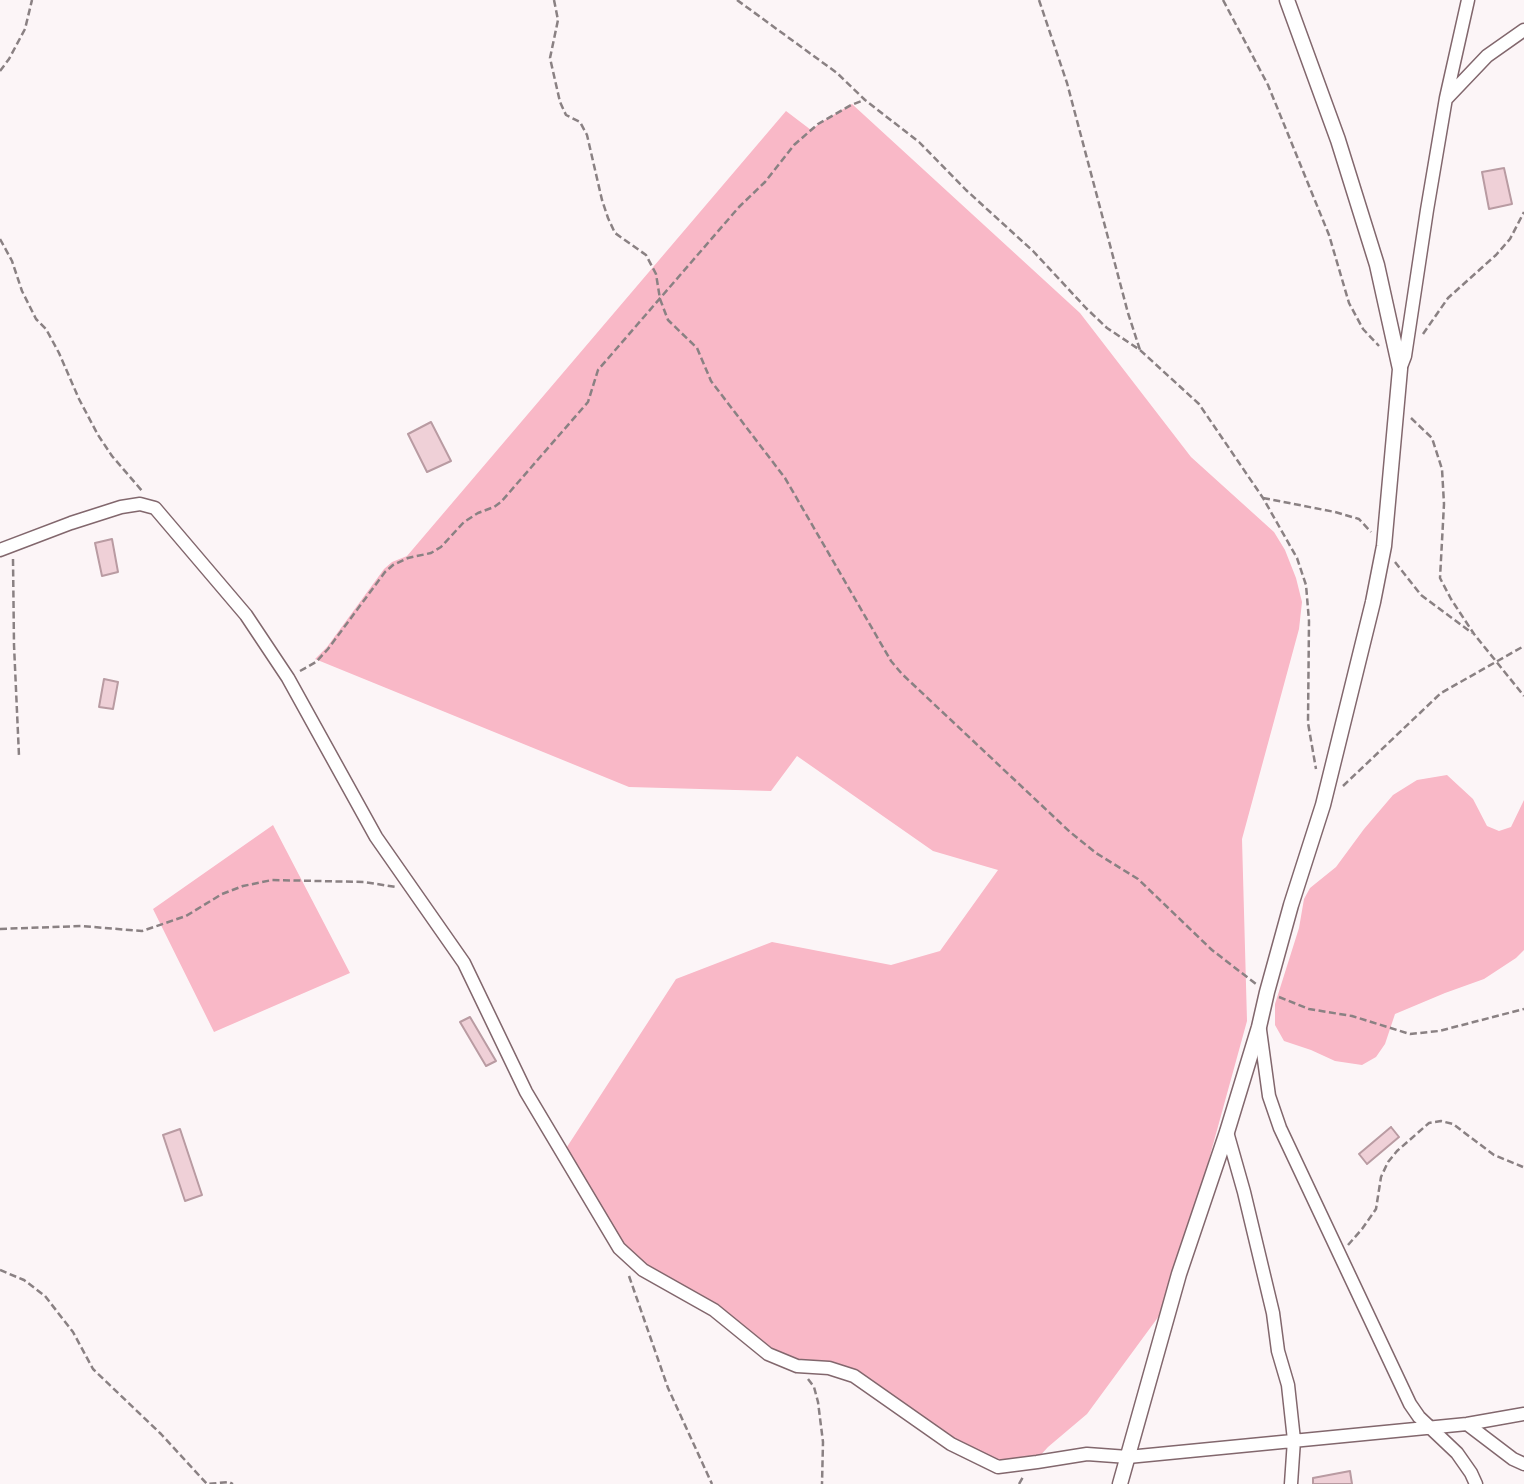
<!DOCTYPE html>
<style>
body{margin:0}
canvas{display:block;background:#fcf5f7}
</style>
<canvas width="1524" height="1484"></canvas>
<script>
const c = document.querySelector('canvas').getContext('2d');
c.lineJoin = 'round';
function paint(path, color) { c.fillStyle = color; c.fill(path, 'evenodd'); }
const shape = rows => new Path2D(rows.map(r => 'M' + r).join(''));
function strokePath(path, color, width, dash) { c.strokeStyle = color; c.lineWidth = width; c.lineCap = dash ? 'butt' : 'round'; c.setLineDash(dash || []); c.stroke(path); }
paint(shape([
 [852,104,1080,313,1191,457,1274,532,1285,550,1296,578,1302,602,1299,629,1242,839,1247,1021,1170,1301,1087,1414,1048,1447,1037,1459,997,1463,950,1441,853,1372,796,1363,768,1351,643,1269,620,1247,565,1150,676,979,772,942,891,965,940,951,998,870,933,851,797,756,771,791,629,787,315,659,327,647,384,569,392,562,407,556,786,111,811,130,820,123],
 [1447,775,1473,799,1487,826,1499,831,1511,827,1524,800,1524,950,1516,958,1484,979,1445,993,1395,1014,1385,1044,1376,1057,1362,1065,1335,1061,1311,1050,1284,1041,1275,1025,1275,1004,1299,928,1304,899,1310,888,1336,867,1364,829,1393,795,1417,780],
 [273,825,350,973,214,1032,153,909]
]), '#f9b8c7');
const building = shape([
 [1504,168,1512,204,1489,209,1482,172,1504,168],
 [431,422,451,461,427,472,408,434,431,422],
 [112,539,118,572,102,576,95,543,112,539],
 [104,679,118,682,113,709,99,707,104,679],
 [470,1017,496,1061,486,1066,460,1022,470,1017],
 [1391,1127,1399,1137,1367,1164,1359,1154,1391,1127],
 [180,1129,202,1195,185,1201,163,1135,180,1129],
 [1350,1471,1352,1484,1313,1484,1313,1478,1350,1471]
]);
paint(building, '#efd0d7');
strokePath(building, '#b99ba2', 2);
const minor = shape([
 [1447,98,1487,56,1524,30],
 [1400,369,1405,356,1427,210,1446,98,1468,0],
 [0,550,71,523,121,507,140,504,155,508,246,615,288,678,376,837,464,963,526,1092,619,1248,643,1270,714,1310,768,1354,797,1366,829,1368,854,1376,951,1444,998,1467,1037,1462,1087,1454,1128,1457,1467,1424,1524,1414],
 [1260,1030,1269,1096,1280,1128,1410,1404,1419,1417,1457,1453,1471,1473,1476,1484],
 [1227,1132,1244,1192,1273,1313,1278,1351,1288,1385,1294,1440,1291,1484],
 [1467,1424,1513,1459,1524,1464]
]);
const tertiary = shape([
 [1120,1484,1179,1274,1227,1132,1259,1027,1267,992,1291,905,1323,805,1373,602,1384,546,1400,369,1377,265,1338,140,1287,0]
]);
strokePath(minor, '#82676d', 15);
strokePath(tertiary, '#82676d', 17);
strokePath(shape([
 [554,0,558,20,550,58,560,102,566,115,580,122,587,135,602,200,608,218,615,233,646,255,656,274,660,299,668,320,697,348,711,381,785,478,891,661,902,674,1070,832,1096,853,1138,879,1212,950,1256,984],
 [737,0,837,73,865,100,919,142,966,190,1033,251,1086,308,1107,328,1140,350,1199,404,1263,498,1297,558,1306,585,1309,621,1308,723,1316,769],
 [1039,0,1067,83,1128,313,1140,350],
 [1223,0,1268,85,1329,235,1349,303,1363,329,1379,346],
 [0,71,9,59,25,29,32,0],
 [0,239,12,261,22,291,36,319,46,329,59,353,79,399,98,435,112,456,143,492],
 [1423,334,1448,298,1496,255,1510,239,1524,212],
 [1411,418,1432,438,1442,469,1444,504,1440,578,1451,599,1474,634,1524,696],
 [1263,498,1335,512,1359,519,1371,532],
 [13,559,14,645,19,756],
 [1395,562,1421,595,1472,633],
 [300,671,316,662,328,649,385,572,393,565,408,558,431,553,441,547,464,522,478,513,494,507,501,502,588,402,598,370,739,207,765,182,794,145,818,124,851,105,864,100],
 [1343,786,1441,693,1524,646],
 [0,929,81,926,142,931,186,916,222,894,243,886,272,880,364,882,396,887],
 [1279,997,1309,1009,1352,1016,1410,1034,1439,1031,1524,1009],
 [1348,1245,1362,1229,1376,1209,1381,1177,1388,1162,1397,1151,1429,1123,1441,1121,1453,1124,1494,1155,1523,1167],
 [0,1270,24,1280,45,1296,73,1332,93,1369,161,1434,207,1484,229,1482,233,1484],
 [629,1276,668,1388,712,1484],
 [808,1379,814,1387,818,1402,823,1442,822,1484],
 [1019,1484,1023,1477]
]), '#8a8183', 2.5, [7, 3.5]);
strokePath(minor, '#fff', 12);
strokePath(tertiary, '#fff', 14);
</script>
